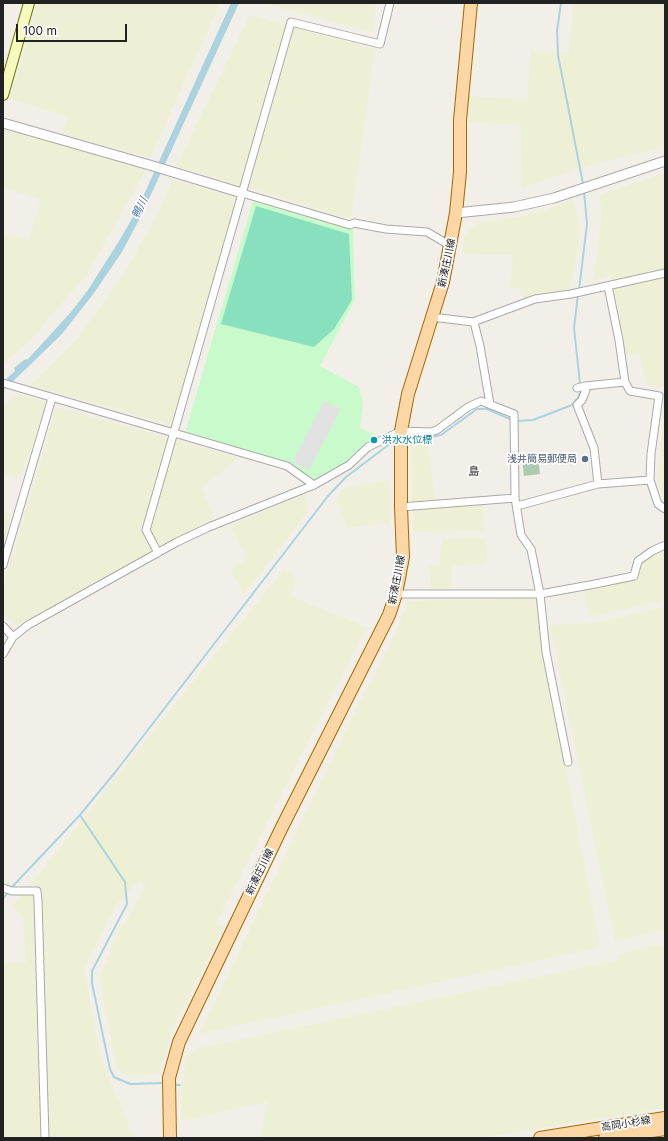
<!DOCTYPE html>
<meta charset="utf-8">
<style>
body{margin:0}
#map{position:relative;width:668px;height:1141px;overflow:hidden;background:#f2efe9;font-family:Inter,sans-serif}
canvas{display:block}
.frame{position:absolute;inset:0;border:4px solid #222;pointer-events:none}
.scale{position:absolute;left:16px;top:24px;width:111px;height:18px;box-sizing:border-box;border:2px solid #222;border-top:0;padding-left:5px;font-size:12px;line-height:14px;white-space:nowrap;color:#222;-webkit-text-stroke:3px #fff;paint-order:stroke}
</style>
<div id="map">
<canvas width="668" height="1141"></canvas>
<div class="frame"></div>
<div class="scale">100 m</div>
</div>
<script>
const c = document.querySelector('canvas').getContext('2d');
c.lineJoin = 'round';
function paint(path, color) { c.fillStyle = color; c.fill(path, 'evenodd'); }
const shape = rows => new Path2D(rows.map(r => 'M' + r).join(''));
function strokePath(path, color, width, dash) { c.strokeStyle = color; c.lineWidth = width; c.lineCap = dash ? 'butt' : 'round'; c.setLineDash(dash || []); c.stroke(path); }
function drawText(font, color, halo, rows, align = 'center') {
  c.font = font + ' Inter,"Noto Sans JP",sans-serif'; c.lineWidth = 3.5; c.setLineDash([]); c.textBaseline = 'middle'; c.strokeStyle = halo; c.fillStyle = color; for (const [text, x, y, turn = 0] of rows) {
    c.save(); c.translate(x, y); c.rotate((+turn || 0) * Math.PI / 180); c.textAlign = isNaN(turn) ? turn : align; if (halo) c.strokeText(text, 0, 0); c.fillText(text, 0, 0); c.restore();
  }
}
paint(shape([
 [38,3,220,3,150,158,62,134,67,116,10,99],
 [262,3,376,3,372,32],
 [573,3,665,3,665,147,592,165,522,187,521,125,467,122,469,96,527,100,531,51,569,52],
 [250,15,375,49,351,219,176,166],
 [3,127,147,169,87,274,34,336,3,365,3,233,29,240,41,199,3,188],
 [665,173,665,398,665,387,646,385,639,353,625,356,612,275,593,281,602,214,599,195],
 [172,180,237,197,171,425,30,385,76,340,122,277,160,210],
 [574,200,581,229,570,291,539,293,522,301,524,290,510,287,513,255,462,254,464,236,476,223,526,216],
 [18,394,47,402,20,479,3,474,3,406],
 [665,399,665,504,657,480],
 [57,407,236,457,235,461,202,487,214,518,16,626,3,613,3,587],
 [427,441,435,500,412,503,411,444],
 [389,480,390,523,347,528,336,499,344,488],
 [305,494,309,510,244,595,231,571,246,558,230,526],
 [483,505,484,531,413,532,413,510],
 [3,512,12,514,3,548],
 [486,538,487,563,452,566,452,589,431,589,429,565,439,565,442,539],
 [665,548,665,600,588,617,585,589,638,577,645,559],
 [284,569,296,578,290,596,366,627,216,924,224,927,173,1027,159,1074,133,1076,121,1073,116,1064,99,978,117,936,146,885,139,881,117,904,84,969,101,1059,134,1138,3,1138,3,963,26,962,23,916,12,907],
 [534,599,600,947,199,1034,359,703,391,643,408,601],
 [665,607,665,929,615,941,550,625,594,623],
 [665,944,665,1108,478,1138,261,1138,267,1102,181,1121,182,1085,186,1057,196,1049,619,960,617,954]
]), '#eef0d5');
paint(shape([
 [538,456,540,474,524,476,522,458]
]), '#aacbaf');
paint(shape([
 [253,201,353,230,355,300,320,366,359,387,363,402,360,428,384,439,351,469,323,484,287,463,185,433]
]), '#c8facc');
paint(shape([
 [256,206,349,234,352,300,334,329,314,347,221,324]
]), '#88e0be');
paint(shape([
 [324,401,341,409,309,470,293,462]
]), '#e2e2e2');
paint(shape([
 [231,3,239,3,143,212,122,252,94,293,62,334,3,391,3,382,15,371,14,368,24,360,28,359,71,312,88,290,119,241,136,212]
]), '#aad3df');
strokePath(shape([
 [561,3,557,31,558,55,583,184],
 [579,290,587,224,584,191],
 [578,294,574,328,580,384],
 [517,421,533,420,572,405,578,398,581,390],
 [411,441,441,435,477,409,487,409,510,419],
 [80,815,125,882,127,904,92,971,92,983,110,1069,114,1077,130,1084,164,1083],
 [11,888,80,815,117,770,328,496,346,477,391,443],
 [3,899,8,892],
 [173,1085,180,1085]
]), '#aad3df', 2);
const minor = shape([
 [242,193,350,225,354,223,386,229,427,232,451,246],
 [608,286,619,340,625,382,630,391,659,396,651,454,650,480,658,504,665,509],
 [432,317,473,322,535,299,571,294,665,273],
 [474,322,480,346,490,404],
 [3,383,287,466,314,485],
 [585,386,625,382],
 [577,388,585,386,586,390,582,400,577,405,594,448,598,484],
 [517,506,598,484,650,480],
 [401,507,515,498],
 [158,553,146,530,291,22,380,44,390,3],
 [3,565,52,398],
 [396,594,540,594,590,585,634,576,638,561,652,551,665,545],
 [3,626,13,637],
 [3,654,13,637,28,625,177,542,209,527,314,485,349,465,368,447,401,431,431,432,437,430,468,407,481,401,514,414,515,498,521,535,531,549,540,594,546,652,568,762],
 [3,888,12,891,37,891,38,900,45,1138]
]);
const tertiary = shape([
 [3,123,153,166,242,193],
 [456,213,514,207,554,198,665,161]
]);
const secondary = shape([
 [3,95,29,3]
]);
const primary = shape([
 [170,1138,169,1078,179,1042,282,827,389,615,396,594,403,557,401,507,401,431,408,394,443,282,456,213,460,172,460,120,471,3],
 [540,1138,665,1118],
 [605,1138,665,1129]
]);
strokePath(minor, '#a9a9a9', 9);
strokePath(tertiary, '#a9a9a9', 11);
strokePath(secondary, '#707d05', 12);
strokePath(primary, '#a06b00', 14);
strokePath(minor, '#fff', 7);
strokePath(tertiary, '#fff', 9);
strokePath(secondary, '#f7fabf', 10);
strokePath(primary, '#fcd6a4', 12);
for (const [x, y, r, color] of [
 [374,440,4,"#0f9aa8"],
 [585,459,4,"#5c6f8a"]
]) { const dot = new Path2D(); dot.arc(x, y, r, 0, 2 * Math.PI); c.fillStyle = color; c.fill(dot); strokePath(dot, '#fff', 1.5); }
drawText('10px', '#222', '#fff', [
 ["新湊庄川線",447,263,-78],
 ["新湊庄川線",397,580,-79],
 ["新湊庄川線",260,872,-64],
 ["高岡小杉線",626,1124,-9]
]);
drawText('10px', '#0d838f', '#fff', [
 ["洪水水位標",382,440]
], 'left');
drawText('10px', '#4e5e75', '#fff', [
 ["浅井簡易郵便局",577,459]
], 'right');
drawText('italic 11px', '#4a7aab', '#fff', [
 ["鴨川",140,208,-65]
]);
drawText('bold 11px', '#555', '#fff', [
 ["島",474,472]
]);
</script>
